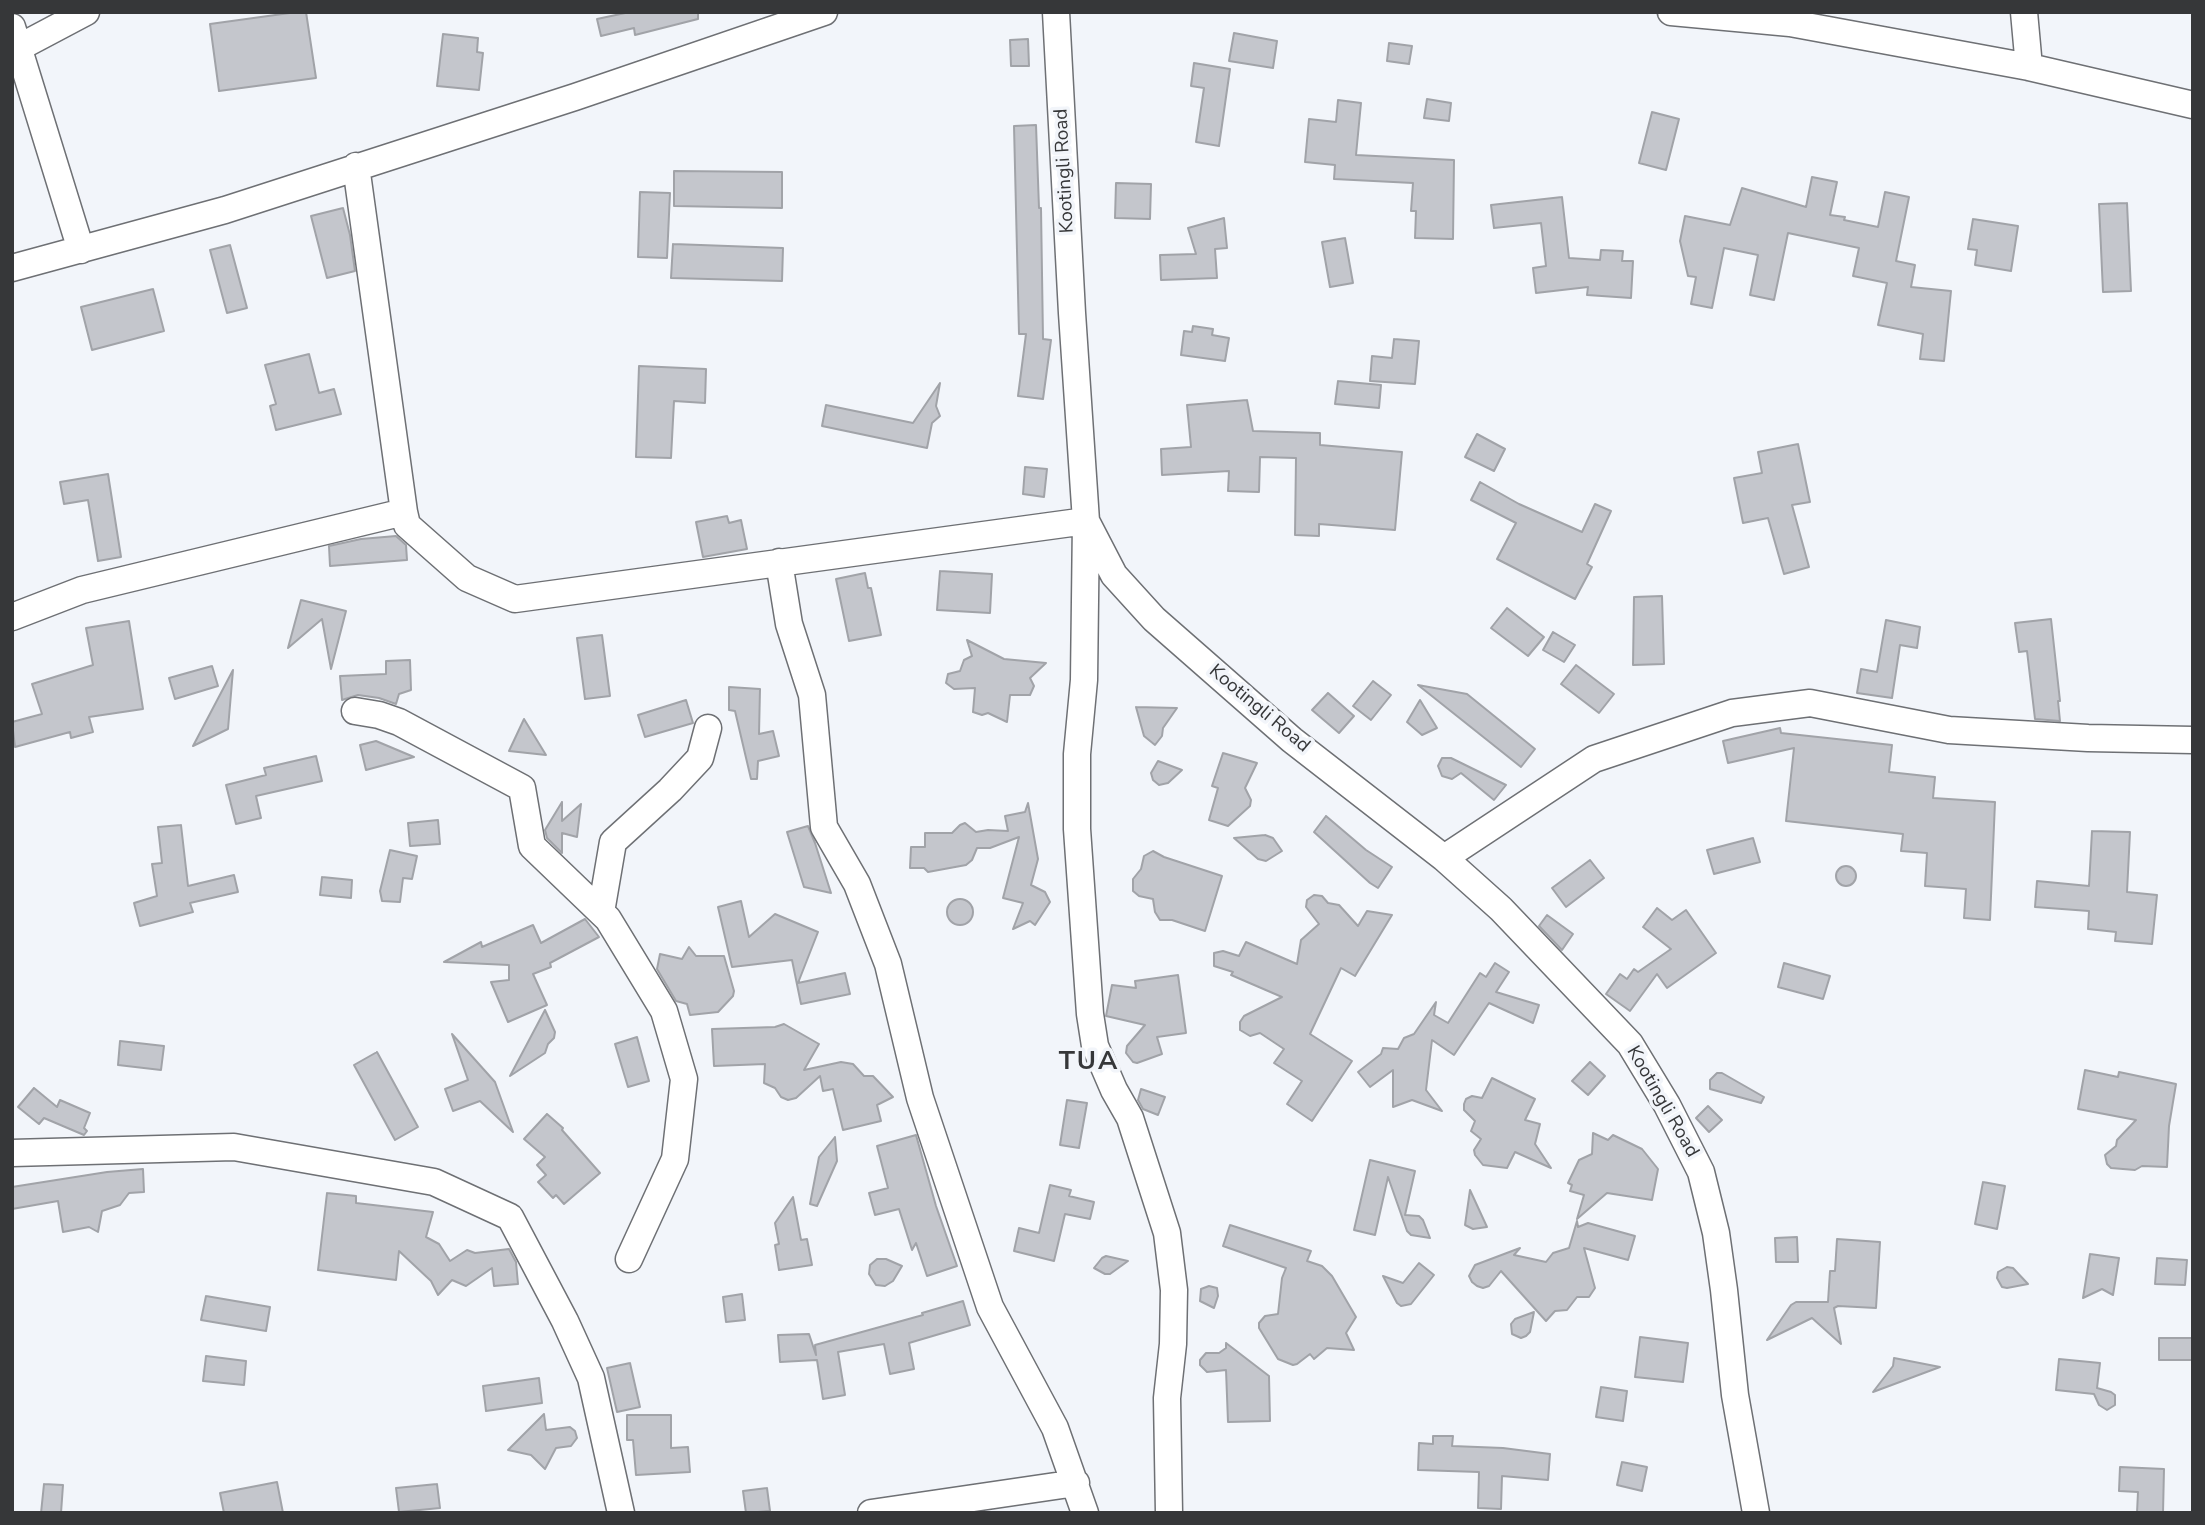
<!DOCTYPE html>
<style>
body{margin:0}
#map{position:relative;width:2205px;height:1525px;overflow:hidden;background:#f2f5fa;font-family:"Nunito Sans",sans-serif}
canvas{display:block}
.frame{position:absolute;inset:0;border:14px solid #363739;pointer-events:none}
</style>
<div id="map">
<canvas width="2205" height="1525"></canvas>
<div class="frame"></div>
</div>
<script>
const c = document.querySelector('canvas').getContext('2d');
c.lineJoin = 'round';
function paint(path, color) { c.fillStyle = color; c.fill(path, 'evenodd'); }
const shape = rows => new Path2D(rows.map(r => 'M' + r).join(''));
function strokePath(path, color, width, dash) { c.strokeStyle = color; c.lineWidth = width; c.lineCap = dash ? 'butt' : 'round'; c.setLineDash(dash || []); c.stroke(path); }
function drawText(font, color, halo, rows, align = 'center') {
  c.font = font + ' "Nunito Sans",sans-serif'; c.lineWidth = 7; c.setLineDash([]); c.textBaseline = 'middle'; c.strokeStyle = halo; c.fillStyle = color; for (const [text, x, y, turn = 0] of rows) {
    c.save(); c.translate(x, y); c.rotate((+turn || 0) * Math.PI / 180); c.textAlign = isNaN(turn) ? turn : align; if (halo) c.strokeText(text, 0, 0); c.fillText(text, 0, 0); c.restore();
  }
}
const building = shape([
 [297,12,306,12,316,78,219,91,210,24,297,12],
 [630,12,698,12,698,19,635,35,634,28,601,36,597,19,630,12],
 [1234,33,1277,41,1273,68,1229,61,1234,33],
 [443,34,478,38,477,52,483,53,479,90,437,86,443,34],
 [1028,39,1029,66,1011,66,1010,40,1028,39],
 [1389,43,1412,46,1409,64,1387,61,1389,43],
 [1194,63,1230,69,1219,146,1196,142,1204,88,1191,86,1194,63],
 [1427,99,1451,103,1449,121,1424,118,1427,99],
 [1338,100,1361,103,1356,155,1454,160,1453,239,1415,238,1416,211,1411,211,1413,183,1334,179,1335,165,1305,162,1309,119,1336,122,1338,100],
 [1652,112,1679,119,1666,170,1639,163,1652,112],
 [1036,125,1039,208,1041,208,1043,339,1051,340,1043,399,1018,396,1026,334,1019,334,1014,126,1036,125],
 [674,171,782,172,782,208,674,206,674,171],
 [1812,177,1837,182,1830,215,1845,217,1844,220,1878,227,1885,192,1909,197,1896,261,1915,265,1911,287,1951,291,1944,361,1920,359,1923,334,1878,325,1887,283,1853,276,1859,248,1788,233,1774,300,1750,295,1758,255,1724,248,1712,308,1691,304,1696,277,1688,276,1680,241,1685,216,1730,225,1742,188,1806,207,1812,177],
 [1116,183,1151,184,1150,219,1115,218,1116,183],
 [640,192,670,193,667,258,638,257,640,192],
 [1562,197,1569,258,1600,260,1601,250,1623,251,1622,261,1633,261,1631,298,1587,295,1588,287,1536,293,1533,268,1546,266,1541,223,1494,228,1491,205,1562,197],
 [2127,203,2131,291,2103,292,2099,204,2127,203],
 [343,208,350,235,355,271,327,278,311,216,343,208],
 [1224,218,1227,248,1215,249,1217,278,1161,280,1160,255,1196,254,1188,228,1224,218],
 [1973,219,2018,226,2011,271,1975,265,1977,250,1968,249,1973,219],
 [1345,238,1353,283,1330,287,1322,242,1345,238],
 [673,244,783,248,782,281,671,278,673,244],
 [230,245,247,308,227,313,210,250,230,245],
 [153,289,164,331,92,350,81,307,153,289],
 [1193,326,1213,329,1212,335,1229,338,1225,361,1181,355,1184,331,1192,332,1193,326],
 [1394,339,1419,341,1415,384,1370,381,1372,356,1392,358,1394,339],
 [309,354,319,393,334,389,341,414,276,430,270,406,276,404,265,365,309,354],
 [639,366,706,369,705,403,674,401,671,458,636,457,639,366],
 [1338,381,1381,385,1379,408,1335,404,1338,381],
 [940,383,936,406,940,416,932,423,927,448,822,426,826,405,913,423,940,383],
 [1247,400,1253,431,1320,433,1320,445,1402,452,1395,530,1319,524,1319,536,1295,535,1296,458,1260,457,1259,492,1228,491,1229,471,1162,475,1161,449,1191,447,1187,405,1247,400],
 [1477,434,1505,449,1494,471,1465,457,1477,434],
 [1798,444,1810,502,1792,505,1809,567,1784,574,1768,518,1743,523,1734,478,1762,473,1758,452,1798,444],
 [1025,467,1047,469,1044,497,1023,494,1025,467],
 [108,474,121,557,98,561,88,500,64,504,60,482,108,474],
 [1480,482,1519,504,1582,532,1595,504,1611,511,1587,564,1592,567,1575,599,1497,559,1516,523,1471,500,1480,482],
 [727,516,729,523,741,520,747,549,703,557,696,522,727,516],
 [396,536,406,545,407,560,330,566,329,546,361,539,396,536],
 [940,571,992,574,990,613,937,610,940,571],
 [865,573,868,588,871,588,881,635,849,641,836,579,865,573],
 [1662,596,1664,664,1633,665,1634,597,1662,596],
 [301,600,346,611,331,669,322,619,288,648,301,600],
 [1507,608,1544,637,1528,656,1491,628,1507,608],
 [2051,619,2060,701,2058,701,2060,721,2035,719,2027,651,2019,652,2015,623,2051,619],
 [1886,620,1920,627,1917,648,1900,645,1892,698,1857,693,1861,669,1877,672,1886,620],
 [129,621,143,709,89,717,93,732,71,738,70,732,15,747,12,722,42,714,32,684,93,665,86,628,129,621],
 [1553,632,1575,645,1564,662,1543,650,1553,632],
 [602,635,610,696,585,699,577,638,602,635],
 [967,640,1004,659,1046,663,1030,678,1034,686,1030,695,1010,695,1007,722,988,713,982,715,973,712,975,688,954,689,946,683,948,674,960,671,964,660,972,656,967,640],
 [410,660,411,690,399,694,396,704,379,698,358,695,342,700,340,676,386,674,386,661,410,660],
 [1576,665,1614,694,1599,713,1561,684,1576,665],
 [212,666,218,686,175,699,169,678,212,666],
 [233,670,228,729,193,746,233,670],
 [1373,681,1391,695,1371,720,1353,706,1373,681],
 [1418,685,1467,694,1535,749,1521,767,1418,685],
 [729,687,760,689,759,734,773,731,779,756,758,761,757,779,751,779,735,711,729,710,729,687],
 [1328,693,1354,716,1339,733,1312,710,1328,693],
 [686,700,693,723,645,737,638,715,686,700],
 [1420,700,1437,728,1422,735,1407,722,1420,700],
 [1136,707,1177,708,1163,728,1162,736,1155,745,1144,736,1136,707],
 [524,719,546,755,509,751,524,719],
 [1780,728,1781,733,1892,745,1889,772,1935,777,1933,798,1995,802,1990,920,1964,918,1966,889,1925,886,1927,853,1901,851,1903,834,1786,821,1794,748,1728,763,1723,741,1780,728],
 [376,741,414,757,366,770,360,745,376,741],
 [1223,753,1257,763,1245,788,1251,800,1250,806,1228,826,1209,820,1218,788,1212,786,1223,753],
 [316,756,322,781,256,796,261,818,236,824,226,785,266,775,264,768,316,756],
 [1442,758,1451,758,1506,785,1494,800,1461,773,1452,779,1442,776,1438,766,1442,758],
 [1158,761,1182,770,1168,783,1159,785,1153,780,1151,773,1158,761],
 [562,802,562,821,581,804,577,837,562,833,562,853,547,838,545,830,562,802],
 [1028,803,1038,859,1031,885,1045,892,1050,902,1035,925,1030,921,1013,929,1023,903,1003,898,1019,837,990,848,977,848,972,860,966,865,928,872,924,868,910,868,911,847,925,847,925,833,952,833,960,825,965,823,976,832,988,830,1008,831,1005,816,1025,812,1028,803],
 [1326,816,1366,850,1392,867,1378,888,1370,883,1314,832,1326,816],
 [438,820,440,844,410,846,408,823,438,820],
 [181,825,188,886,234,875,238,892,190,903,193,912,140,926,134,903,157,896,152,864,162,863,158,827,181,825],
 [808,826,815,843,831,893,804,887,787,832,808,826],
 [2092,831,2130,832,2127,892,2157,895,2152,944,2115,941,2116,932,2088,929,2089,911,2035,907,2037,881,2089,886,2092,831],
 [1265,835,1273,838,1282,851,1266,861,1258,859,1234,838,1265,835],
 [1753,838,1760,862,1714,874,1707,850,1753,838],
 [390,850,417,856,412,879,403,878,400,902,382,901,380,891,390,850],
 [1153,851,1164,857,1222,876,1205,931,1172,920,1160,920,1155,912,1153,899,1139,896,1133,891,1133,879,1141,869,1144,856,1153,851],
 [1590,860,1604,878,1566,907,1552,888,1590,860],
 '1836 876a10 10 0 1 1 20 0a10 10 0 1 1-20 0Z',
 [322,877,352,880,351,898,320,895,322,877],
 [1314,895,1322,896,1328,903,1339,905,1358,926,1367,911,1392,915,1355,976,1341,968,1310,1034,1352,1061,1312,1121,1287,1104,1302,1081,1274,1063,1284,1049,1260,1033,1250,1036,1240,1030,1240,1022,1244,1016,1282,997,1231,975,1233,972,1214,966,1214,953,1223,951,1239,956,1246,942,1297,964,1301,940,1319,924,1306,907,1307,900,1314,895],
 '947 912a13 13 0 1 1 26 0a13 13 0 1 1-26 0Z',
 [741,901,749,937,775,914,818,932,798,983,845,973,850,994,801,1004,792,960,732,967,718,907,741,901],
 [1657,908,1672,920,1686,910,1716,953,1667,988,1657,974,1630,1011,1606,994,1620,974,1627,979,1634,969,1638,972,1671,949,1643,927,1657,908],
 [1547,915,1573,934,1562,950,1539,926,1547,915],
 [585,919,599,937,550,963,551,967,533,974,547,1005,508,1022,491,982,509,980,509,965,444,962,481,942,482,947,533,925,541,943,585,919],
 [689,947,696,956,724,956,734,991,733,996,718,1012,690,1015,687,1004,676,1001,657,969,660,954,682,959,689,947],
 [1495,963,1509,972,1496,992,1539,1005,1533,1023,1489,1003,1454,1055,1432,1040,1426,1090,1442,1111,1412,1100,1393,1107,1393,1070,1370,1087,1358,1072,1381,1054,1383,1048,1398,1049,1404,1038,1414,1034,1436,1002,1434,1015,1448,1023,1480,973,1486,977,1495,963],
 [1784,963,1830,976,1823,999,1778,987,1784,963],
 [1178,975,1186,1033,1157,1037,1162,1054,1137,1063,1133,1062,1126,1053,1127,1046,1145,1025,1106,1016,1112,985,1136,988,1135,981,1178,975],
 [545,1010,555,1032,554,1038,548,1044,545,1053,510,1076,545,1010],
 [784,1024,819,1044,804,1070,841,1062,853,1064,864,1076,873,1076,893,1097,877,1105,881,1121,843,1130,833,1089,823,1091,820,1076,796,1098,788,1100,781,1097,775,1088,764,1083,765,1064,714,1066,712,1029,775,1027,784,1024],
 [452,1034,495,1082,513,1132,480,1101,453,1111,445,1089,468,1080,452,1034],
 [637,1037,649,1081,628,1087,615,1044,637,1037],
 [120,1041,164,1046,161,1070,118,1065,120,1041],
 [377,1052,418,1127,395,1140,354,1065,377,1052],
 [1590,1062,1605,1076,1588,1095,1572,1081,1590,1062],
 [2085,1070,2118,1077,2119,1072,2176,1084,2169,1126,2167,1167,2142,1166,2135,1170,2111,1168,2107,1164,2105,1155,2116,1146,2117,1140,2136,1120,2078,1109,2085,1070],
 [1717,1073,1722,1073,1764,1097,1761,1103,1710,1089,1710,1080,1717,1073],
 [1492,1078,1535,1099,1525,1120,1540,1124,1535,1144,1551,1168,1515,1152,1507,1168,1483,1165,1475,1155,1474,1150,1481,1139,1471,1131,1475,1121,1464,1110,1464,1104,1466,1099,1472,1096,1482,1098,1492,1078],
 [34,1088,57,1107,60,1100,90,1113,84,1128,87,1131,84,1135,44,1118,39,1124,18,1107,34,1088],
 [1141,1089,1165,1097,1158,1115,1143,1109,1138,1100,1141,1089],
 [1067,1100,1087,1103,1079,1148,1060,1145,1067,1100],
 [1708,1106,1722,1120,1709,1132,1696,1118,1708,1106],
 [547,1114,563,1128,562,1130,600,1173,564,1204,556,1195,553,1198,538,1182,546,1175,537,1165,545,1157,524,1139,547,1114],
 [1593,1133,1608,1140,1613,1135,1642,1149,1658,1169,1652,1200,1607,1193,1577,1219,1584,1195,1570,1191,1572,1185,1568,1183,1579,1160,1592,1154,1593,1133],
 [916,1135,936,1206,957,1266,927,1276,916,1243,912,1250,899,1209,875,1215,869,1193,888,1188,877,1146,916,1135],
 [835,1137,837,1161,817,1206,810,1204,819,1157,835,1137],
 [1370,1160,1415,1171,1405,1215,1419,1216,1423,1220,1430,1238,1411,1235,1407,1231,1388,1177,1375,1235,1354,1230,1370,1160],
 [143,1169,144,1192,129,1193,120,1205,102,1211,98,1232,89,1227,63,1232,58,1201,12,1209,12,1187,107,1172,143,1169],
 [1983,1182,2005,1186,1997,1229,1975,1224,1983,1182],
 [1050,1185,1071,1190,1069,1196,1094,1202,1090,1219,1065,1214,1054,1261,1014,1251,1019,1228,1039,1233,1050,1185],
 [1470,1190,1487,1227,1473,1229,1465,1225,1470,1190],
 [327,1193,356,1196,356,1203,433,1212,426,1237,439,1244,450,1261,467,1250,475,1253,509,1249,516,1262,518,1284,494,1286,492,1268,466,1286,452,1280,438,1295,431,1281,399,1251,396,1280,318,1270,327,1193],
 [793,1197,801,1240,807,1239,812,1265,779,1270,775,1245,779,1244,775,1223,793,1197],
 [1577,1221,1578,1227,1588,1223,1635,1236,1628,1260,1584,1248,1595,1288,1589,1297,1577,1297,1567,1310,1555,1311,1546,1321,1501,1271,1489,1286,1483,1288,1477,1286,1472,1282,1469,1276,1475,1265,1520,1248,1514,1255,1546,1262,1553,1253,1569,1248,1577,1221],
 [1230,1225,1311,1251,1307,1261,1322,1266,1332,1276,1356,1317,1346,1333,1354,1350,1327,1348,1314,1359,1310,1354,1297,1364,1293,1365,1278,1359,1259,1328,1259,1323,1265,1316,1278,1314,1282,1278,1286,1268,1223,1246,1230,1225],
 [1797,1237,1798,1262,1776,1262,1775,1238,1797,1237],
 [1837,1239,1880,1242,1876,1308,1838,1306,1834,1308,1841,1344,1812,1318,1767,1340,1791,1305,1796,1302,1828,1302,1830,1271,1835,1271,1837,1239],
 [2090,1254,2119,1258,2113,1295,2102,1289,2083,1298,2090,1254],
 [1106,1256,1128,1261,1110,1274,1105,1274,1094,1268,1102,1258,1106,1256],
 [2157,1258,2187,1260,2185,1285,2155,1284,2157,1258],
 [877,1259,886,1259,902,1266,893,1281,885,1286,876,1285,869,1274,870,1265,877,1259],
 [1419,1263,1434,1275,1411,1304,1401,1306,1397,1303,1383,1276,1403,1283,1419,1263],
 [2007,1267,2013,1268,2028,1284,2007,1288,2002,1287,1997,1278,1998,1272,2007,1267],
 [1209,1286,1217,1288,1218,1296,1214,1308,1200,1301,1201,1289,1209,1286],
 [742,1294,745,1320,726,1322,723,1297,742,1294],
 [206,1296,270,1307,266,1331,201,1320,206,1296],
 [963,1301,970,1325,909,1343,914,1369,890,1374,884,1344,838,1352,845,1395,823,1399,817,1360,780,1362,778,1335,809,1334,816,1355,815,1345,923,1315,922,1313,963,1301],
 [1534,1312,1530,1332,1526,1336,1521,1338,1512,1334,1511,1324,1515,1319,1534,1312],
 [1640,1337,1688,1343,1683,1382,1635,1377,1640,1337],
 [2159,1338,2193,1338,2193,1360,2159,1360,2159,1338],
 [1226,1343,1269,1376,1270,1421,1228,1422,1226,1370,1207,1372,1200,1365,1200,1360,1206,1353,1219,1353,1226,1348,1226,1343],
 [206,1356,246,1361,244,1385,203,1381,206,1356],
 [1894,1358,1940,1367,1873,1392,1893,1366,1894,1358],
 [2059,1359,2100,1363,2097,1388,2111,1392,2115,1395,2115,1405,2107,1410,2099,1405,2094,1394,2056,1390,2059,1359],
 [630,1363,640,1407,617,1412,607,1368,630,1363],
 [539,1378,542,1403,486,1411,483,1386,539,1378],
 [1601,1387,1627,1391,1623,1421,1596,1417,1601,1387],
 [544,1414,546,1430,570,1427,575,1431,577,1438,571,1446,556,1448,545,1469,531,1455,508,1450,544,1414],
 [627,1415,671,1415,671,1448,688,1447,690,1472,636,1475,633,1440,627,1440,627,1415],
 [1433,1436,1453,1436,1452,1446,1503,1448,1550,1454,1548,1480,1502,1476,1501,1509,1478,1508,1479,1472,1418,1470,1419,1443,1433,1444,1433,1436],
 [1622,1462,1647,1467,1642,1491,1617,1485,1622,1462],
 [2120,1467,2164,1469,2163,1513,2137,1513,2138,1492,2119,1491,2120,1467],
 [277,1482,283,1513,224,1513,220,1493,277,1482],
 [44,1484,63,1485,61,1513,41,1513,44,1484],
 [437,1484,440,1508,399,1512,396,1488,437,1484],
 [767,1488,770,1511,746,1513,743,1491,767,1488]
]);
paint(building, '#c4c6cc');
strokePath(building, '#a1a3a8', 2);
const minor = shape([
 [1056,12,1072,313,1086,521,1114,575,1154,619,1292,740,1444,858,1501,909,1630,1044,1667,1105,1701,1172,1716,1233,1724,1290,1735,1395,1756,1513],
 [1671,12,1790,23,2029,67,2193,105],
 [2024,12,2029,67],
 [12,27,81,250],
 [18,48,86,12],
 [356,166,404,512],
 [12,268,225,210,575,97,824,12],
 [779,562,789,624,812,695,824,827,857,884,888,964,920,1098,990,1307,1055,1428,1085,1513],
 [12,617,82,590,404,512,407,525,467,578,515,599,1086,521,1084,680,1077,754,1077,829,1090,1014,1095,1046,1114,1090,1130,1118,1167,1233,1174,1290,1173,1344,1167,1398,1169,1513],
 [355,711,379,715,399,722,522,788,532,846,608,919,664,1011,684,1079,675,1159,629,1259],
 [1444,858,1594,759,1732,713,1810,703,1949,730,2088,738,2193,740],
 [601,912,613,842,670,790,700,758,708,728],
 [12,1153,234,1147,434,1182,510,1217,565,1321,591,1378,621,1513],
 [871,1513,1076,1483]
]);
strokePath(minor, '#6e7074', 29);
strokePath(minor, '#fff', 26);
drawText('19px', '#363739', '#f2f5fa', [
 ["Kootingli Road",1065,171,-93],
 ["Kootingli Road",1259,709,40],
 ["Kootingli Road",1662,1102,60]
]);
c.letterSpacing = '2px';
drawText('bold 26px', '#363739', '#f2f5fa', [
 ["TUA",1089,1063]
]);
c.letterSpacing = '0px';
</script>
